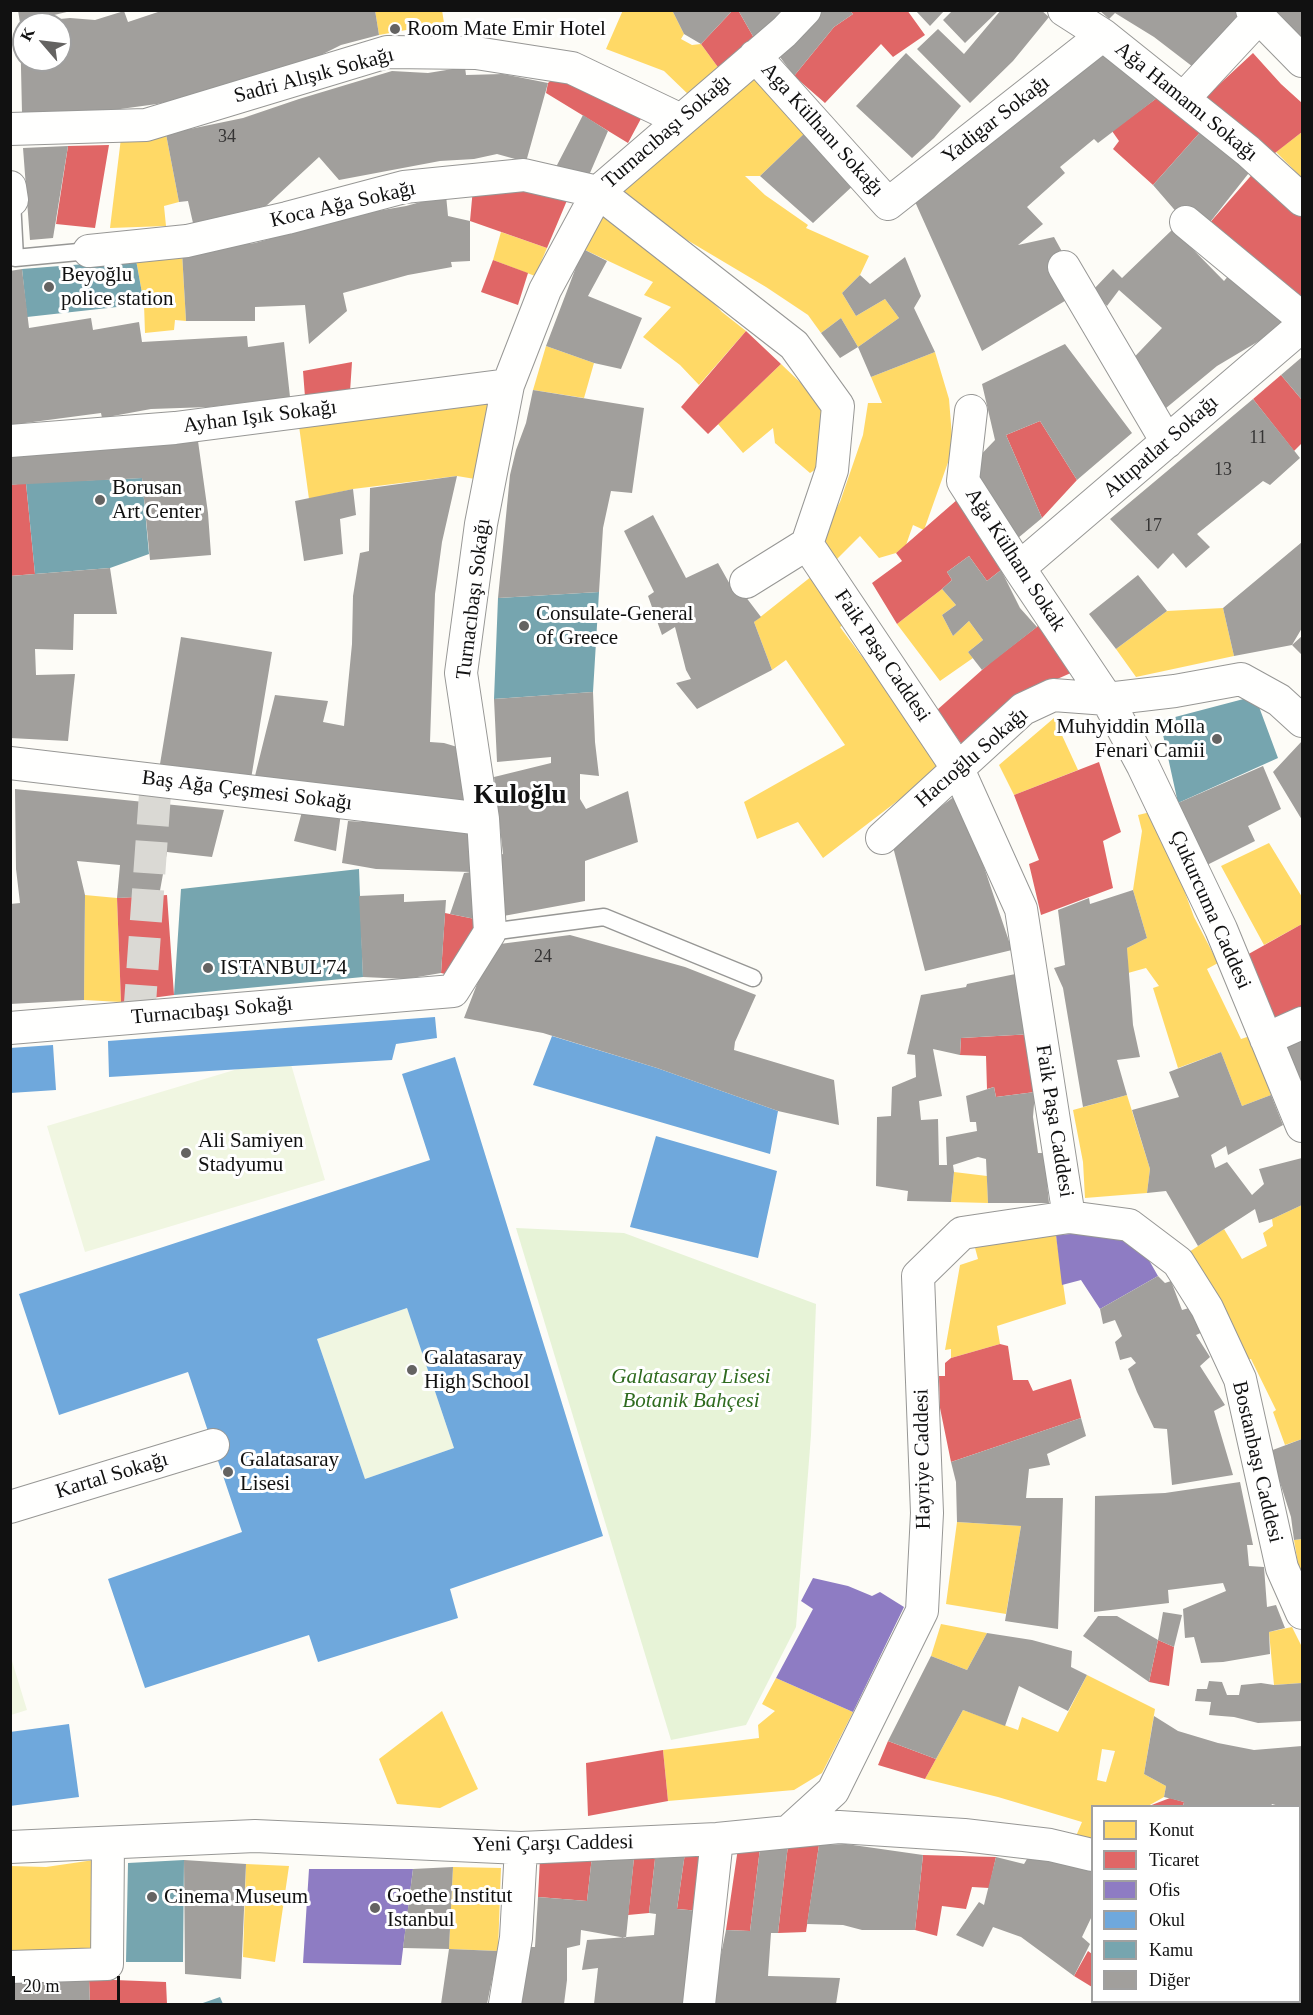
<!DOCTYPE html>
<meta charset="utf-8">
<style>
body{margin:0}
#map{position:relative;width:1313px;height:2015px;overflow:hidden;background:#fdfcf7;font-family:Georgia,serif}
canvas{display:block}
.frame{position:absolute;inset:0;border:12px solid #111;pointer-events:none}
.legend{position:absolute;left:1091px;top:1805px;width:210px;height:198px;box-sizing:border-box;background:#fff;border:2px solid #a0a0a0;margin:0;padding:8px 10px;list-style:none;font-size:18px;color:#111}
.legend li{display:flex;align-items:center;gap:12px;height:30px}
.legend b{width:30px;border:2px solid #a0a0a0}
.north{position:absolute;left:12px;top:12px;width:60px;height:60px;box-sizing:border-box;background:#fff;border:2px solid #a0a0a0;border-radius:50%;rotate:298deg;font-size:16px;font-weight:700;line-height:24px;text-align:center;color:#111}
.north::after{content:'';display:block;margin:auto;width:21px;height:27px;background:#646362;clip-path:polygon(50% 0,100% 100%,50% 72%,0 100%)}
.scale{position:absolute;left:12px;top:1976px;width:108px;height:27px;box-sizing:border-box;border:3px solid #111;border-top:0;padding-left:8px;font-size:18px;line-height:21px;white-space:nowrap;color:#111;-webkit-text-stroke:4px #fff;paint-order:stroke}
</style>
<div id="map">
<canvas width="1313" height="2015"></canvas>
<div class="frame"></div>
<ul class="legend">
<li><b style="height:16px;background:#ffd966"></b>Konut</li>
<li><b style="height:16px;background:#e06666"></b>Ticaret</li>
<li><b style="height:16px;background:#8e7cc3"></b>Ofis</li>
<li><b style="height:16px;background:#6fa8dc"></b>Okul</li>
<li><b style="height:16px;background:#76a5af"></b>Kamu</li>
<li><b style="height:16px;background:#a19f9c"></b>Diğer</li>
</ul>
<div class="north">K</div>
<div class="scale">20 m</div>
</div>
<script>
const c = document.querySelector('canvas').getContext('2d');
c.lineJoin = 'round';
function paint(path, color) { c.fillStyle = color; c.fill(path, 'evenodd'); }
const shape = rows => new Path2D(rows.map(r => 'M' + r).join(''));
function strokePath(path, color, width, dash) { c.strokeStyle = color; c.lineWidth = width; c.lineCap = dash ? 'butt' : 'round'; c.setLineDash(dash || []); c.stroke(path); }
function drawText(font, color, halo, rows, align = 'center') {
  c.font = font + ' Georgia,serif'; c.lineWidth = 6; c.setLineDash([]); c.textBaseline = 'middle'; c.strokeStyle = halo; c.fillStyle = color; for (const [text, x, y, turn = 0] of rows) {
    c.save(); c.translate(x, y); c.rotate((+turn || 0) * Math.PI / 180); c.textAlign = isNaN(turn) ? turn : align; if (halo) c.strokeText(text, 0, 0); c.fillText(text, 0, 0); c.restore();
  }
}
paint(shape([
 [516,1228,624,1233,816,1304,811,1435,796,1627,746,1725,671,1740]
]), '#e7f3d7');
paint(shape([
 [288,1054,325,1180,85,1252,47,1126],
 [407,1308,454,1448,365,1479,317,1339],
 [12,1661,27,1710,11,1715,10,1662]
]), '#f0f6e1');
paint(shape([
 [375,10,442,10,444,23,379,35],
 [623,10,672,10,684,34,681,39,692,45,701,44,720,70,691,97,664,71,606,49],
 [758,69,809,129,760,176,745,176,765,195,808,225,806,228,869,256,860,275,842,293,856,316,885,299,899,318,858,347,841,318,821,333,808,315,766,287,682,237,621,194],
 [1302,132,1302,178,1276,152],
 [166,134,179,202,164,206,166,226,110,228,121,138],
 [599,213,693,281,722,312,746,331,699,385,680,365,643,337,671,307,644,295,653,282,583,249],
 [501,232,547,248,535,276,493,260],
 [182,252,186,321,175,320,174,330,145,333,144,304,136,260],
 [546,346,594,363,584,398,533,390],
 [935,352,949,399,952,437,957,437,924,530,913,525,906,545,896,553,879,558,860,536,835,561,822,534,840,502,863,435,868,403,882,403,871,377],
 [781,364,826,407,821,466,810,473,775,443,773,428,743,453,718,424],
 [484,400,494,411,481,480,457,476,353,489,309,499,299,426],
 [817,572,849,622,840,627,943,766,823,858,798,822,757,839,744,802,845,745,786,660,772,670,754,622],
 [942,589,956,605,942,615,953,636,969,621,983,640,968,652,973,658,940,681,897,624],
 [1223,608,1234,656,1136,677,1116,649,1167,611],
 [1054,718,1078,770,1014,795,999,765],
 [1155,811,1194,917,1218,963,1207,969,1241,1039,1250,1036,1271,1095,1242,1106,1221,1052,1178,1068,1153,988,1159,986,1146,968,1128,973,1127,948,1147,938,1133,890,1142,831,1138,815],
 [1269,843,1302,897,1302,924,1264,945,1221,866],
 [85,895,117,898,121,1002,84,1000],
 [1127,1095,1150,1169,1147,1193,1085,1198,1083,1162,1073,1110],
 [954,1172,987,1176,988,1203,951,1202],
 [1302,1205,1302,1439,1285,1445,1273,1412,1276,1410,1251,1359,1240,1361,1189,1252,1224,1229,1242,1259,1267,1246,1263,1233,1273,1226,1272,1219],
 [1056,1235,1066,1304,997,1326,1000,1344,951,1358,951,1349,945,1350,960,1265,978,1259,974,1244],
 [957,1522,1021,1526,1006,1614,946,1604],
 [1302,1539,1302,1582,1301,1582,1294,1540],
 [941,1624,987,1633,967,1670,931,1656],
 [1292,1627,1302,1647,1302,1683,1274,1685,1269,1632],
 [1087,1675,1155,1709,1144,1774,1166,1786,1164,1797,1148,1806,1092,1806,1092,1840,1076,1836,1082,1822,998,1797,925,1779,963,1710,1018,1730,1022,1717,1058,1732],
 [1102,1749,1115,1751,1106,1782,1097,1780],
 [776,1678,853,1712,822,1773,794,1790,668,1801,663,1750,759,1738,758,1725,775,1711,762,1704],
 [442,1711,478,1789,440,1808,397,1804,379,1759],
 [1300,1811,1302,1811,1302,1871,1300,1878],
 [94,1860,92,1950,10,1951,10,1866,46,1867],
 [246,1864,289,1866,275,1962,243,1957],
 [453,1867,501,1868,498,1951,449,1949]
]), '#ffd966');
paint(shape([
 [733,10,738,10,754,38,720,70,701,44],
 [849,10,907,10,925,35,893,57,881,44,825,103,794,76,834,27,853,14],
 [1253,53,1281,84,1302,103,1302,132,1266,160,1198,104],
 [558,74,644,113,628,143,546,93,548,83],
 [1161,95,1203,129,1153,185,1113,149,1119,141,1112,131],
 [109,145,95,228,56,224,68,146],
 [1256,170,1302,209,1302,306,1207,226],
 [534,185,568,198,547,248,470,221,473,188],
 [493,260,528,273,518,305,481,292],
 [746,331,781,364,708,434,681,407],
 [352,362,350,392,305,397,303,371],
 [1281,375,1302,400,1302,443,1294,451,1253,399],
 [1040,421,1077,480,1042,518,1006,435],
 [26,483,35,574,10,576,10,485],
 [958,499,1001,570,987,581,969,556,947,572,952,580,942,589,897,624,872,583,902,561,896,553],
 [1042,623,1073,672,1019,696,966,750,937,710,991,662],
 [1099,762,1121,832,1103,841,1113,888,1041,915,1029,864,1039,860,1014,795],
 [167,895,174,995,121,1002,117,898],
 [445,913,480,920,453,976,441,973],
 [1302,924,1302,1015,1276,1029,1245,956],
 [1033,1034,1035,1092,996,1097,994,1087,987,1089,986,1056,960,1055,961,1038],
 [1000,1344,1008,1346,1013,1380,1028,1380,1033,1391,1071,1379,1081,1418,951,1462,940,1408,939,1376,945,1376,945,1363,951,1358],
 [1158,1640,1174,1647,1169,1686,1149,1682],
 [888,1741,936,1759,925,1779,878,1765],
 [663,1750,668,1801,588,1816,586,1763],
 [1170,1798,1184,1802,1183,1806,1149,1806],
 [788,1845,819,1845,806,1932,778,1933],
 [738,1848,760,1848,750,1931,726,1930],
 [708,1851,700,1911,677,1909,685,1853],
 [923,1855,996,1857,989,1888,972,1887,966,1909,942,1906,937,1936,915,1930],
 [592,1856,587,1901,538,1897,540,1858],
 [634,1858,655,1859,649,1913,628,1915],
 [1088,1951,1092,1954,1092,1987,1074,1976],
 [89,1979,166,1982,167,2004,90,2004]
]), '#e06666');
paint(shape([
 [1114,1231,1138,1241,1158,1276,1100,1309,1081,1280,1062,1285,1056,1235],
 [813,1578,848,1586,872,1596,880,1592,904,1607,853,1712,776,1678,813,1609,801,1601],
 [309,1869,413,1869,401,1965,303,1963]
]), '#8e7cc3');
paint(shape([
 [435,1017,437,1038,396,1044,392,1060,109,1077,108,1041],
 [552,1036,657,1068,778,1111,770,1154,533,1085],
 [53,1045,56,1090,10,1093,10,1048],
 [455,1057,603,1536,450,1589,458,1618,318,1662,309,1635,145,1688,108,1579,242,1532,188,1372,59,1415,19,1294,430,1160,402,1074],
 [407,1308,454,1448,365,1479,317,1339],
 [656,1136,777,1171,758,1258,630,1227],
 [69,1724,79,1797,10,1806,10,1732]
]), '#6fa8dc');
paint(shape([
 [136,260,144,304,27,317,22,269],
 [142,478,149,554,110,568,35,574,26,483],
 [599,592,593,692,494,699,498,598],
 [1255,696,1278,758,1178,803,1160,721],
 [359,869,363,977,174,995,181,889],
 [184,1860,183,1962,126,1962,128,1863],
 [220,1997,223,2004,200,2004]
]), '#76a5af');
paint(shape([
 [18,10,71,10,71,11,20,23],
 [164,10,375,10,379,35,341,45,299,66,203,94,157,104,113,110,22,113,20,23,70,18,95,20,124,11,128,22],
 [24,24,60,24,60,60,24,60],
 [672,10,733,10,701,44,684,34],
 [738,10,783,10,754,38],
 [821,10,849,10,853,14,834,27,794,76,777,53],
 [915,10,945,10,930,26],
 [953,10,999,10,965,43,943,20],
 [1001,10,1041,10,1049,17,1013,61,970,103,917,49,938,29,964,54],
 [1099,10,1235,10,1244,20,1197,70,1154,37,1115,13,1109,19],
 [1263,10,1302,10,1302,55],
 [1102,46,1161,95,1098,143,1094,139,1060,167,1065,173,1027,207,1043,224,1018,245,1054,237,1083,290,982,351,912,195],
 [906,53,961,106,934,138,912,158,856,106],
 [465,67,466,75,503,74,548,83,526,162,497,154,474,159,440,161,339,180,319,157,266,206,193,223,188,201,179,202,166,134,243,118,299,99,392,71,428,73],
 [583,115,608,131,587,180,556,167],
 [809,129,857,182,813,223,760,176],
 [1203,129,1252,169,1207,226,1187,205,1179,215,1153,185],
 [68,146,53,238,30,240,23,148],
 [446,195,448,216,470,221,470,261,451,262,452,267,408,275,343,293,347,311,309,344,305,305,255,307,255,321,186,321,182,252,255,243,354,215,406,206],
 [1173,229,1224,281,1235,268,1285,319,1259,341,1217,366,1160,413,1121,371,1162,328,1119,290,1107,306,1093,290,1113,269,1122,278],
 [583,249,607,261,588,296,642,318,621,369,594,363,546,346],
 [905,257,921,296,914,308,935,352,871,377,858,347,899,318,885,299,856,316,842,293,860,275,870,284],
 [22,269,29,328,91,318,93,330,139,322,142,342,247,336,248,347,284,342,290,397,209,407,151,409,102,418,101,413,10,425,10,271],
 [841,318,858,347,840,358,821,333],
 [1065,344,1132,433,1077,480,1040,421,1006,435,1042,518,1018,538,970,466,995,440,982,384],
 [1302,357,1302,400,1281,375],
 [533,390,644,408,632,493,611,491,603,528,599,592,498,598,510,475,516,450,526,423],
 [1253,399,1300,458,1270,485,1263,481,1197,534,1210,547,1186,568,1173,553,1158,569,1110,519],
 [198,441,208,513,211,555,150,560,142,478,10,485,10,453],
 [457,476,442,542,435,594,430,742,444,743,464,749,468,808,254,780,275,695,328,701,323,722,344,726,352,644,353,596,360,553,369,551,370,488],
 [353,489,356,515,340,519,343,554,304,561,295,501],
 [653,515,686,578,718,563,732,588,736,584,761,617,754,622,772,670,697,709,676,683,691,679,686,670,675,627,662,635,648,596,654,592,624,531],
 [1302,542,1302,628,1292,645,1234,656,1223,608],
 [969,556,987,581,1001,570,1020,608,1037,627,982,670,968,652,983,640,969,621,953,636,942,615,956,605,942,589,952,580,947,572],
 [110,568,117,614,74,614,73,650,35,649,36,675,75,674,68,741,10,738,10,576],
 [1138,575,1167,611,1116,649,1089,614],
 [1302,636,1302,655,1292,645],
 [181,637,272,652,250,785,159,770],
 [593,692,595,742,599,776,580,774,580,799,586,809,628,791,638,842,585,861,585,901,498,917,493,857,503,854,494,777,551,763,551,757,497,762,494,699],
 [1302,741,1302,820,1273,772],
 [1263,766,1281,809,1248,826,1255,841,1205,866,1188,822,1178,803],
 [15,789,224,810,212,857,167,852,159,896,117,898,120,865,77,861,85,895,84,1000,10,1004,10,904,20,903,16,869],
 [959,793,1012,950,925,971,892,843],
 [303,808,341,813,336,851,294,841],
 [348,821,469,828,480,920,450,914,464,873,471,872,376,869,342,863],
 [1133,890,1147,938,1127,948,1133,1025,1140,1057,1117,1060,1127,1095,1083,1107,1063,988,1054,968,1065,965,1058,910,1089,898,1090,904],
 [404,894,404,902,446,900,441,973,406,979,363,977,359,896],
 [570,935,685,967,756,995,735,1042,734,1050,834,1080,839,1125,778,1111,657,1068,543,1033,464,1018,492,945],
 [1025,972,1033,1034,961,1038,960,1055,933,1049,942,1096,919,1101,921,1120,938,1119,939,1165,947,1165,946,1137,977,1131,976,1122,970,1122,966,1096,994,1087,996,1097,1035,1092,1033,1117,1038,1153,1044,1153,1049,1203,988,1203,986,1159,978,1157,953,1165,954,1172,951,1202,907,1201,908,1191,876,1186,877,1117,891,1116,892,1087,916,1077,915,1055,907,1054,921,995,966,987,967,984],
 [1302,1031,1302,1089,1282,1040],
 [1221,1052,1242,1106,1271,1095,1283,1125,1228,1155,1226,1146,1211,1155,1215,1168,1227,1162,1252,1195,1264,1184,1259,1169,1302,1158,1302,1205,1272,1219,1259,1223,1255,1209,1198,1246,1166,1191,1147,1193,1150,1169,1132,1110,1179,1097,1169,1072],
 [1158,1276,1165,1283,1171,1281,1182,1310,1189,1308,1203,1332,1196,1335,1210,1357,1200,1366,1225,1405,1214,1411,1233,1475,1172,1485,1167,1429,1154,1428,1137,1392,1128,1369,1136,1363,1131,1357,1120,1360,1115,1342,1122,1336,1115,1320,1103,1324,1100,1309],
 [1081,1418,1086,1436,1047,1454,1050,1465,1029,1469,1026,1498,1063,1498,1058,1629,1005,1621,1021,1526,957,1522,956,1482,951,1462],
 [1302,1439,1302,1539,1294,1540,1291,1517,1270,1451],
 [1240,1482,1253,1545,1247,1545,1249,1566,1264,1567,1267,1607,1276,1605,1285,1628,1269,1632,1270,1654,1223,1662,1201,1663,1194,1637,1185,1638,1183,1609,1226,1591,1223,1583,1168,1590,1169,1603,1094,1612,1095,1496,1165,1493],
 [1163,1612,1182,1615,1174,1647,1158,1640],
 [1098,1616,1117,1616,1158,1640,1149,1682,1083,1636],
 [987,1633,1032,1640,1072,1651,1071,1667,1087,1675,1068,1711,1019,1686,1005,1726,963,1710,936,1759,888,1741,931,1656,967,1670],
 [1209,1681,1222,1682,1227,1695,1239,1695,1241,1685,1261,1683,1274,1685,1302,1683,1302,1721,1258,1723,1234,1717,1209,1715,1211,1702,1195,1701,1197,1689,1207,1689],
 [1154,1716,1178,1731,1218,1743,1254,1750,1302,1746,1302,1811,1300,1811,1299,1806,1279,1806,1272,1804,1271,1806,1183,1806,1184,1802,1164,1797,1166,1786,1144,1774],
 [846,1844,923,1855,915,1930,862,1930,843,1925,807,1924,819,1845],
 [788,1845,778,1933,771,1933,768,1976,840,1978,836,2004,714,2004,717,1974,726,1930,750,1931,760,1848],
 [685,1853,677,1909,700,1911,688,2004,594,2004,598,1968,582,1970,587,1940,654,1935,656,1914,649,1913,655,1859],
 [1030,1854,1092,1866,1092,1916,1082,1937,1090,1944,1074,1976,1021,1937,993,1927,983,1947,956,1935,979,1902,984,1905,996,1857,1024,1864],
 [592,1856,634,1858,626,1938,581,1930,580,1945,567,1948,567,1980,564,2004,516,2004,525,1947,535,1947,538,1897,587,1901],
 [184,1860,246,1864,241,1979,185,1974],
 [453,1867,449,1949,403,1948,413,1869],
 [449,1949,498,1951,487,2004,441,2004],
 [89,1979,90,2004,10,2004,10,1981]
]), '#a19f9c');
strokePath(shape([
 [139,1017,156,780]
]), '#dad9d4', 32, [32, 16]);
const lane = shape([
 [12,200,15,258,89,251],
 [490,932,604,917,753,978]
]);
const street = shape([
 [1064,10,1103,35,1248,151,1302,200],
 [1252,10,1302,61],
 [755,56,888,204,1103,35],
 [1183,99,1259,17],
 [10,129,146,125,387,52,476,53,572,68,681,120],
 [10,187,12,200],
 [1186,222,1302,318],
 [89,251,187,241,287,218,404,187,524,175,598,192,794,345,838,406,832,470,807,544,958,769,1021,909,1069,1217],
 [1064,267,1167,442],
 [971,411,963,481,1019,568,1107,699,1143,766,1221,929,1302,1126],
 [10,441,175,428,508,385],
 [1019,568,1302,326],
 [746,582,807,544],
 [10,763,483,819],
 [882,838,1023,709,1053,695,1107,699,1175,691,1241,679,1279,700,1302,721],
 [10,1028,453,991,490,932,483,819,461,673,481,524,508,385,545,290,598,192,784,32,805,10],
 [1266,1039,1302,1023],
 [10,1507,213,1445],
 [789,1831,833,1791,922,1611,927,1513,918,1276,962,1233,1069,1217,1129,1225,1178,1262,1207,1308,1240,1379,1282,1568,1302,1613],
 [10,1847,255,1836,521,1848,717,1839,839,1827,964,1835,1050,1845,1092,1855],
 [1300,1929,1302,1930],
 [10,1967,107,1964,108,1843],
 [505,2004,516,1938,521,1848],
 [699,2004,717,1839],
 [1117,2004,1120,2002]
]);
strokePath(lane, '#979795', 19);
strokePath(street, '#979795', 34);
strokePath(lane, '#fffffe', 16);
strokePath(street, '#fffffe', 32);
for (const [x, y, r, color] of [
 [395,29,6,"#646362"],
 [49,287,6,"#646362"],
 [100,500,6,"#646362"],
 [524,626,6,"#646362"],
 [1217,739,6,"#646362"],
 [208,968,6,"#646362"],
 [186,1153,6,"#646362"],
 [412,1370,6,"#646362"],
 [228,1472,6,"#646362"],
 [152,1897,6,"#646362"],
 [375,1908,6,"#646362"]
]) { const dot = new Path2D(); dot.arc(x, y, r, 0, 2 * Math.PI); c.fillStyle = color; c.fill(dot); strokePath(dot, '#fff', 2); }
drawText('18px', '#353434', null, [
 ["34",227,137],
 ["11",1258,438],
 ["13",1223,470],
 ["17",1153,526],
 ["24",543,957]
]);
drawText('21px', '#111', '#fff', [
 ["Room Mate Emir Hotel",407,29],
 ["Beyoğlu",61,275],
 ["police station",61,299],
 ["Borusan",112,488],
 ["Art Center",112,512],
 ["Consulate-General",536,614],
 ["of Greece",536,638],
 ["Muhyiddin Molla",1205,727,"right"],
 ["Fenari Camii",1205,751,"right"],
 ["ISTANBUL'74",220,968],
 ["Ali Samiyen",198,1141],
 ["Stadyumu",198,1165],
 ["Galatasaray",424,1358],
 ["High School",424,1382],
 ["Galatasaray",240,1460],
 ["Lisesi",240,1484],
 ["Goethe Institut",387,1896],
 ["Istanbul",387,1920],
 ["Cinema Museum",164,1897]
], 'left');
drawText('21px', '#111', '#fff', [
 ["Sadri Alışık Sokağı",314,76,-15],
 ["Ağa Hamamı Sokağı",1186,102,39],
 ["Yadigar Sokağı",996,120,-38],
 ["Aga Külhanı Sokağı",822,130,48],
 ["Turnacıbaşı Sokağı",667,132,-41],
 ["Koca Ağa Sokağı",343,205,-13],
 ["Ayhan Işık Sokağı",260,417,-7],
 ["Altıpatlar Sokağı",1161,447,-41],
 ["Ağa Külhanı Sokak",1015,560,57],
 ["Turnacıbaşı Sokağı",474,599,-83],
 ["Faik Paşa Caddesi",882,656,56],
 ["Hacıoğlu Sokağı",972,758,-41],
 ["Baş Ağa Çeşmesi Sokağı",247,791,7],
 ["Çukurcuma Caddesi",1210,910,66],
 ["Turnacıbaşı Sokağı",212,1011,-5],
 ["Faik Paşa Caddesi",1054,1121,81],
 ["Hayriye Caddesi",923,1459,-91],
 ["Bostanbaşı Caddesi",1257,1462,77],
 ["Kartal Sokağı",112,1476,-17],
 ["Yeni Çarşı Caddesi",553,1844,-1]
]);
drawText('italic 21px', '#2f6b1f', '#fff', [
 ["Galatasaray Lisesi",691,1377],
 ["Botanik Bahçesi",691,1401]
]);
drawText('bold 27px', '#111', '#fff', [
 ["Kuloğlu",520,796]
]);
</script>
